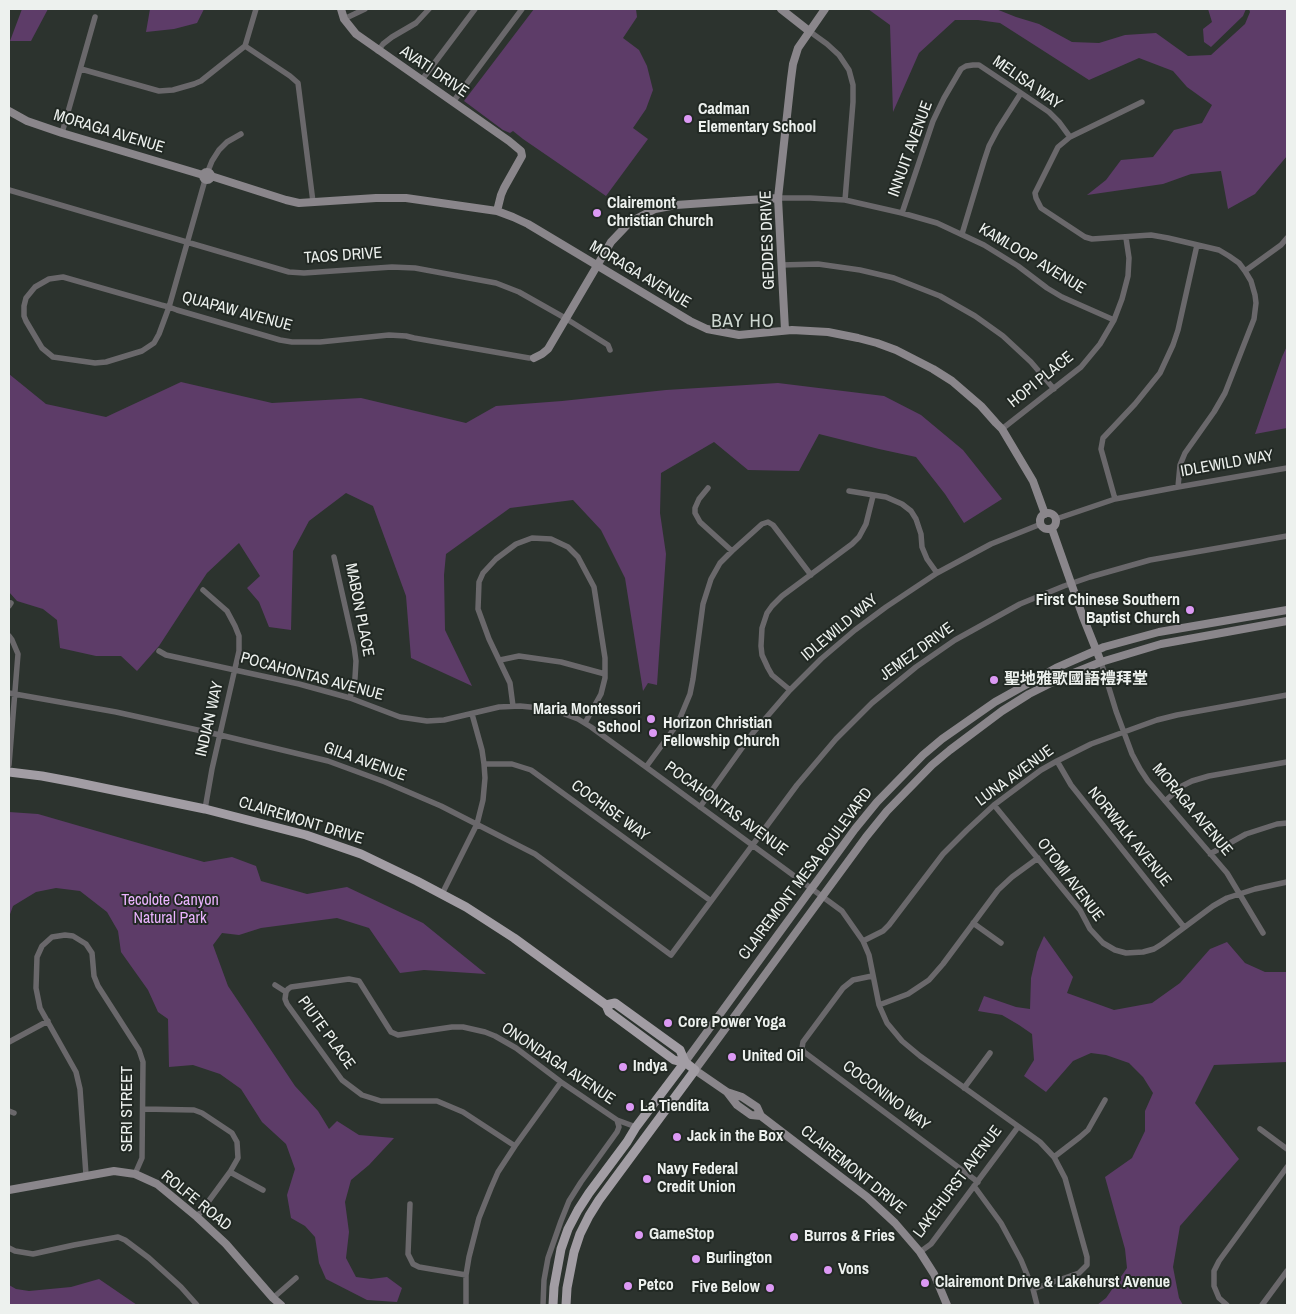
<!DOCTYPE html>
<meta charset="utf-8">
<style>
body{margin:0}
#map{position:relative;width:1296px;height:1314px;overflow:hidden;background:#2c332e;font-family:"Archivo Narrow",sans-serif}
canvas{display:block}
.frame{position:absolute;inset:0;border:10px solid #edf1ee;pointer-events:none}
</style>
<div id="map">
<canvas width="1296" height="1314"></canvas>
<div class="frame"></div>
</div>
<script>
const c = document.querySelector('canvas').getContext('2d');
c.lineJoin = 'round';
function paint(path, color) { c.fillStyle = color; c.fill(path, 'evenodd'); }
const shape = rows => new Path2D(rows.map(r => 'M' + r).join(''));
function strokePath(path, color, width, dash) { c.strokeStyle = color; c.lineWidth = width; c.lineCap = dash ? 'butt' : 'round'; c.setLineDash(dash || []); c.stroke(path); }
function drawText(font, color, halo, rows, align = 'center') {
  c.font = font + ' "Archivo Narrow","Noto Sans SC",sans-serif'; c.lineWidth = 4; c.setLineDash([]); c.textBaseline = 'middle'; c.strokeStyle = halo; c.fillStyle = color; for (const [text, x, y, turn = 0] of rows) {
    c.save(); c.translate(x, y); c.rotate((+turn || 0) * Math.PI / 180); c.textAlign = isNaN(turn) ? turn : align; if (halo) c.strokeText(text, 0, 0); c.fillText(text, 0, 0); c.restore();
  }
}
paint(shape([
 [22,9,48,9,31,41,10,41],
 [150,9,204,9,197,23,174,29,146,32],
 [534,9,636,9,637,17,623,38,639,50,647,66,653,90,646,109,633,128,648,139,606,196,523,139,513,131,510,133,503,130,464,101],
 [868,9,996,9,1016,17,1039,24,1072,42,1099,43,1125,35,1156,33,1188,56,1211,55,1245,24,1250,12,1249,9,1287,9,1287,156,1255,194,1228,209,1221,171,1191,174,1163,184,1087,195,1106,180,1121,160,1153,157,1174,130,1202,123,1212,105,1187,87,1173,71,1139,58,1089,80,1000,23,978,20,955,20,919,53,893,112,890,25],
 [1208,9,1246,9,1243,16,1211,47,1204,42,1203,29,1212,22],
 [1287,346,1287,428,1255,434,1282,357],
 [9,374,46,404,106,417,181,382,272,403,361,398,466,423,496,406,562,401,666,390,778,383,884,396,921,415,963,450,1002,499,964,523,945,494,916,457,879,449,819,434,799,471,748,470,714,442,661,473,660,513,666,554,657,685,648,683,643,691,625,578,601,530,573,500,510,508,446,554,444,575,445,630,472,686,411,658,406,596,373,506,346,493,309,521,293,551,291,630,269,627,259,602,247,588,260,576,239,543,207,573,189,600,159,646,137,671,121,656,96,656,60,648,57,620,43,609,17,601,9,592],
 [9,812,38,814,204,862,232,857,256,866,261,881,307,894,347,887,423,923,486,974,424,970,400,973,369,928,337,918,261,928,239,935,222,933,213,945,228,986,295,1086,318,1111,329,1129,337,1121,359,1135,394,1138,369,1165,351,1180,345,1202,349,1232,346,1258,356,1277,371,1279,387,1277,402,1288,397,1302,367,1300,326,1279,319,1263,315,1237,305,1226,291,1218,287,1195,295,1169,286,1144,262,1122,241,1089,220,1074,193,1065,169,1067,168,1019,158,1012,148,990,121,952,118,931,107,912,80,891,56,888,36,892,13,906,9,917],
 [1044,936,1073,977,1067,993,1114,1010,1152,1003,1180,983,1210,949,1227,942,1245,963,1265,972,1287,972,1287,1062,1214,1065,1195,1103,1239,1159,1180,1226,1173,1267,1179,1298,1183,1305,1097,1305,1106,1298,1127,1268,1125,1249,1105,1177,1132,1158,1145,1131,1145,1111,1153,1093,1143,1077,1129,1063,1106,1055,1091,1053,1073,1061,1046,1092,1024,1076,1034,1060,1032,1034,1019,1025,1002,1015,978,1011,984,996,1016,1007,1030,1009,1031,978,1037,952],
 [99,1279,137,1305,9,1305,9,1285,16,1289,29,1291,71,1287]
]), '#5d3c68');
strokePath(shape([
 [344,19,365,9],
 [809,31,827,44,839,55,849,70,853,85,853,102,845,200],
 [245,46,290,76,298,83,313,202],
 [245,46,256,9],
 [378,51,383,44,392,37,416,23,429,9],
 [81,69,159,91,173,90,194,84,201,81,245,46],
 [421,81,475,9],
 [453,102,522,9],
 [1142,102,1070,137,1058,147,1035,193,1036,198,1041,208,1085,237,1092,239,1151,235,1168,238,1219,250,1229,256,1239,263,1245,271,1251,281,1255,295,1256,303,1254,319,1225,393,1214,412,1185,453,1180,465,1178,487],
 [62,133,95,17],
 [208,171,212,161,219,150,227,142,241,134],
 [205,180,169,307,159,334,154,343,142,351,106,362,95,363,53,357,42,348,26,321,24,316,24,306,26,298,35,287,49,279,63,277,161,305,169,307,177,310,280,340,292,342,320,342,389,335,406,336,414,338,529,358,534,358],
 [9,190,289,272,304,273,392,267,415,268,496,283,519,292,565,318,608,345,610,350],
 [778,198,810,198,845,200,902,213,937,223,984,245,1018,266,1047,288,1062,297,1114,320],
 [902,213,933,121,944,98,961,69,966,66,973,65,979,65,1021,93,1049,112,1059,122,1070,137],
 [962,234,984,161,989,146,998,129,1021,93],
 [781,265,818,264,860,270,894,278,940,296,975,316,1003,336,1031,362,1054,389],
 [1245,271,1281,245,1287,238],
 [1002,429,1081,367,1100,344,1114,320,1122,299,1128,276,1129,258,1126,238],
 [708,488,699,499,695,508,695,513,700,522,732,551],
 [849,491,886,497,902,504,911,511,916,519,921,534,922,547,927,559,937,573],
 [1115,499,1101,449,1103,438,1135,404,1160,373,1173,345,1178,330,1197,245],
 [1056,519,1115,499,1178,487,1287,468],
 [334,557,354,646,356,661,355,678,350,698],
 [203,590,227,611,235,626,239,636,239,651,212,769,205,809],
 [9,606,11,603],
 [9,636,12,640,18,654,9,765],
 [159,651,166,655,299,684,350,698,400,717,427,721,444,720,499,707,520,706,540,708,562,713,578,719,591,727,646,767,842,911,863,941,869,955,879,1005,887,1023,902,1041,920,1056,1040,1142,1054,1157,1065,1178,1087,1257,1087,1265,1079,1273,1033,1289],
 [500,660,519,656,561,662,605,674],
 [1101,662,1116,711,1132,754,1140,769,1148,781,1227,873,1263,933],
 [790,690,772,675,768,668,762,655,761,646,762,628,767,613,772,606,782,596,852,544,859,537,866,524,873,496],
 [9,693,116,712,220,735,328,761,385,782,441,806,535,854,671,955,797,785,836,739,872,703,916,667,955,640,1020,604,1064,586,1090,577,1150,560,1287,536],
 [513,706,510,683,489,639,478,609,479,582,483,573,496,559,516,544,532,538,551,539,568,547,578,557,594,587,605,658,605,678,601,694,585,723],
 [1057,761,1071,785,1184,927],
 [484,764,512,764,531,770,711,901],
 [646,767,673,730,680,718,690,694,693,679,703,604,711,579,720,563,732,551,762,524,768,522,773,525,811,575],
 [1165,801,1182,786,1192,781,1209,776,1287,762],
 [994,805,1080,910,1090,929,1103,943,1115,950,1126,953,1143,952,1154,949,1162,944,1213,906,1227,898,1255,889,1287,882],
 [700,807,752,734,790,690,821,659,855,630,886,607,937,573,991,544,1041,524],
 [1210,854,1246,834,1277,824,1287,823],
 [442,894,477,824,483,800,485,778,484,764,482,750,472,714],
 [973,923,1001,943],
 [863,941,883,931,889,925,943,854,967,830,994,805,1041,770,1057,761,1091,744,1157,720,1177,715,1287,695],
 [872,976,853,980,843,988,803,1042,802,1048,804,1052,978,1182],
 [275,985,286,992],
 [286,992,288,989,291,987,349,979,359,981,391,1032,398,1035,452,1027,463,1027,485,1032,495,1036,516,1048,561,1082,617,1120,636,1127],
 [286,992,285,999,287,1004,342,1080,362,1095,381,1101,437,1101,463,1112,515,1146],
 [879,1005,908,994,929,980,943,964,998,890,1012,877,1038,858],
 [9,1042,48,1021],
 [964,1088,990,1053],
 [143,1109,194,1110,202,1113,232,1133,237,1142,238,1158,230,1172,197,1217],
 [9,1111,14,1113],
 [1260,1129,1287,1149],
 [1054,1157,1080,1137,1088,1130,1105,1100],
 [230,1172,263,1190],
 [86,1175,80,1089,76,1072,40,1008,36,988,37,957,42,946,52,937,65,935,73,936,86,944,92,953,94,976,98,986,139,1050,143,1062,142,1158,135,1174],
 [974,1186,1001,1223,1021,1260,1033,1289,1037,1305],
 [410,1204,408,1254,413,1264,419,1267,466,1275],
 [9,1248,15,1251,33,1254,74,1245,118,1237,125,1240,149,1258,181,1287,197,1305],
 [920,1252,931,1244,1018,1127],
 [273,1298,296,1278],
 [466,1305,466,1275,469,1257,479,1218,491,1188,498,1172,515,1146,561,1082],
 [543,1305,544,1280,548,1258,561,1221,569,1201,581,1182,617,1132,619,1127,617,1120],
 [1227,1305,1219,1298,1214,1286,1214,1271,1219,1261,1287,1167],
 [1262,1305,1287,1271]
]), '#6a686b', 5.5);
strokePath(shape([
 [341,9,344,19,356,34,509,141,521,151,522,156,504,188,501,195,497,211],
 [781,9,809,31],
 [9,111,27,121,62,133,203,175],
 '203 176a4 4 0 1 1 8 0a4 4 0 1 1-8 0Z',
 [211,176,286,200,299,203,376,198,406,198,497,211,513,217,528,224,690,321,707,329,739,335,792,330,828,332,858,338,877,343,896,350,933,369,952,381,981,406,996,423,1002,429,1033,481,1045,514],
 [785,330,778,198,791,79,793,64,798,48,825,9],
 [534,358,542,354,548,349,611,242,630,222,655,209,676,205,778,198],
 '1040 521a8 8 0 1 1 16 0a8 8 0 1 1-16 0Z',
 [1052,529,1083,617,1101,662],
 [685,1062,855,829,877,802,923,755,942,739,995,702,1056,668,1104,647,1159,632,1287,610],
 [727,1092,737,1105,751,1115,761,1116],
 [9,1190,114,1171,135,1174,157,1184,197,1217,226,1244,273,1298,281,1305],
 [947,1305,934,1274,920,1252,895,1223,867,1197,761,1116,757,1107,742,1097,727,1092,695,1070,866,837,887,811,932,765,950,750,1002,711,1029,694,1061,678,1101,662,1161,644,1287,621]
]), '#8a868b', 8);
strokePath(shape([
 [9,772,42,776,74,782,205,809,306,835,361,854,417,881,466,907,514,938,606,1005,609,1012,674,1060,678,1061,685,1062],
 [553,1305,554,1287,561,1249,568,1229,578,1210,589,1193,627,1142,636,1127,685,1062],
 [566,1305,567,1288,574,1252,580,1234,589,1216,599,1200,695,1070,685,1062,680,1050,615,1003,606,1005]
]), '#a29da4', 9);
for (const [x, y, r, color] of [
 [688,119,5,"#dc99f4"],
 [597,213,5,"#dc99f4"],
 [1190,610,5,"#dc99f4"],
 [994,680,5,"#dc99f4"],
 [651,719,5,"#dc99f4"],
 [653,733,5,"#dc99f4"],
 [668,1023,5,"#dc99f4"],
 [732,1057,5,"#dc99f4"],
 [623,1067,5,"#dc99f4"],
 [630,1107,5,"#dc99f4"],
 [677,1137,5,"#dc99f4"],
 [647,1179,5,"#dc99f4"],
 [639,1235,5,"#dc99f4"],
 [794,1237,5,"#dc99f4"],
 [696,1259,5,"#dc99f4"],
 [828,1270,5,"#dc99f4"],
 [925,1283,5,"#dc99f4"],
 [628,1286,5,"#dc99f4"],
 [770,1288,5,"#dc99f4"]
]) { const dot = new Path2D(); dot.arc(x, y, r, 0, 2 * Math.PI); c.fillStyle = color; c.fill(dot); strokePath(dot, '#222924', 2); }
drawText('16px', '#edf1ee', '#222924', [
 ["AVATI DRIVE",434,72,34],
 ["MELISA WAY",1027,83,35],
 ["MORAGA AVENUE",109,132,17],
 ["INNUIT AVENUE",911,149,-70],
 ["GEDDES DRIVE",768,240,-92],
 ["TAOS DRIVE",343,256,-4],
 ["KAMLOOP AVENUE",1032,259,31],
 ["MORAGA AVENUE",640,275,31],
 ["QUAPAW AVENUE",237,312,15],
 ["HOPI PLACE",1041,380,-39],
 ["IDLEWILD WAY",1227,464,-10],
 ["MABON PLACE",359,610,79],
 ["IDLEWILD WAY",840,628,-40],
 ["JEMEZ DRIVE",917,652,-36],
 ["POCAHONTAS AVENUE",312,677,15],
 ["INDIAN WAY",210,719,-77],
 ["GILA AVENUE",365,762,20],
 ["LUNA AVENUE",1015,776,-36],
 ["POCAHONTAS AVENUE",726,809,36],
 ["MORAGA AVENUE",1192,810,50],
 ["COCHISE WAY",610,811,36],
 ["CLAIREMONT DRIVE",301,821,17],
 ["NORWALK AVENUE",1129,837,51],
 ["CLAIREMONT MESA BOULEVARD",806,874,-53],
 ["OTOMI AVENUE",1070,880,53],
 ["PIUTE PLACE",326,1033,54],
 ["ONONDAGA AVENUE",558,1064,34],
 ["COCONINO WAY",886,1096,37],
 ["SERI STREET",128,1109,-90],
 ["CLAIREMONT DRIVE",853,1170,39],
 ["LAKEHURST AVENUE",958,1182,-53],
 ["ROLFE ROAD",196,1201,39]
]);
drawText('bold 16px', '#edf1ee', '#222924', [
 ["Cadman",698,110],
 ["Elementary School",698,128],
 ["Clairemont",607,204],
 ["Christian Church",607,222],
 ["First Chinese Southern",1180,601,"right"],
 ["Baptist Church",1180,619,"right"],
 ["聖地雅歌國語禮拜堂",1004,680],
 ["Maria Montessori",641,710,"right"],
 ["School",641,728,"right"],
 ["Horizon Christian",663,724],
 ["Fellowship Church",663,742],
 ["Core Power Yoga",678,1023],
 ["United Oil",742,1057],
 ["Indya",633,1067],
 ["La Tiendita",640,1107],
 ["Jack in the Box",687,1137],
 ["Navy Federal",657,1170],
 ["Credit Union",657,1188],
 ["GameStop",649,1235],
 ["Burros & Fries",804,1237],
 ["Burlington",706,1259],
 ["Vons",838,1270],
 ["Clairemont Drive & Lakehurst Avenue",935,1283],
 ["Petco",638,1286],
 ["Five Below",760,1288,"right"]
], 'left');
drawText('16px', '#eab3fe', '#222924', [
 ["Tecolote Canyon",170,901],
 ["Natural Park",170,919]
]);
c.letterSpacing = '1px';
drawText('19px', '#cdd7d0', '#222924', [
 ["BAY HO",743,322]
]);
c.letterSpacing = '0px';
</script>
